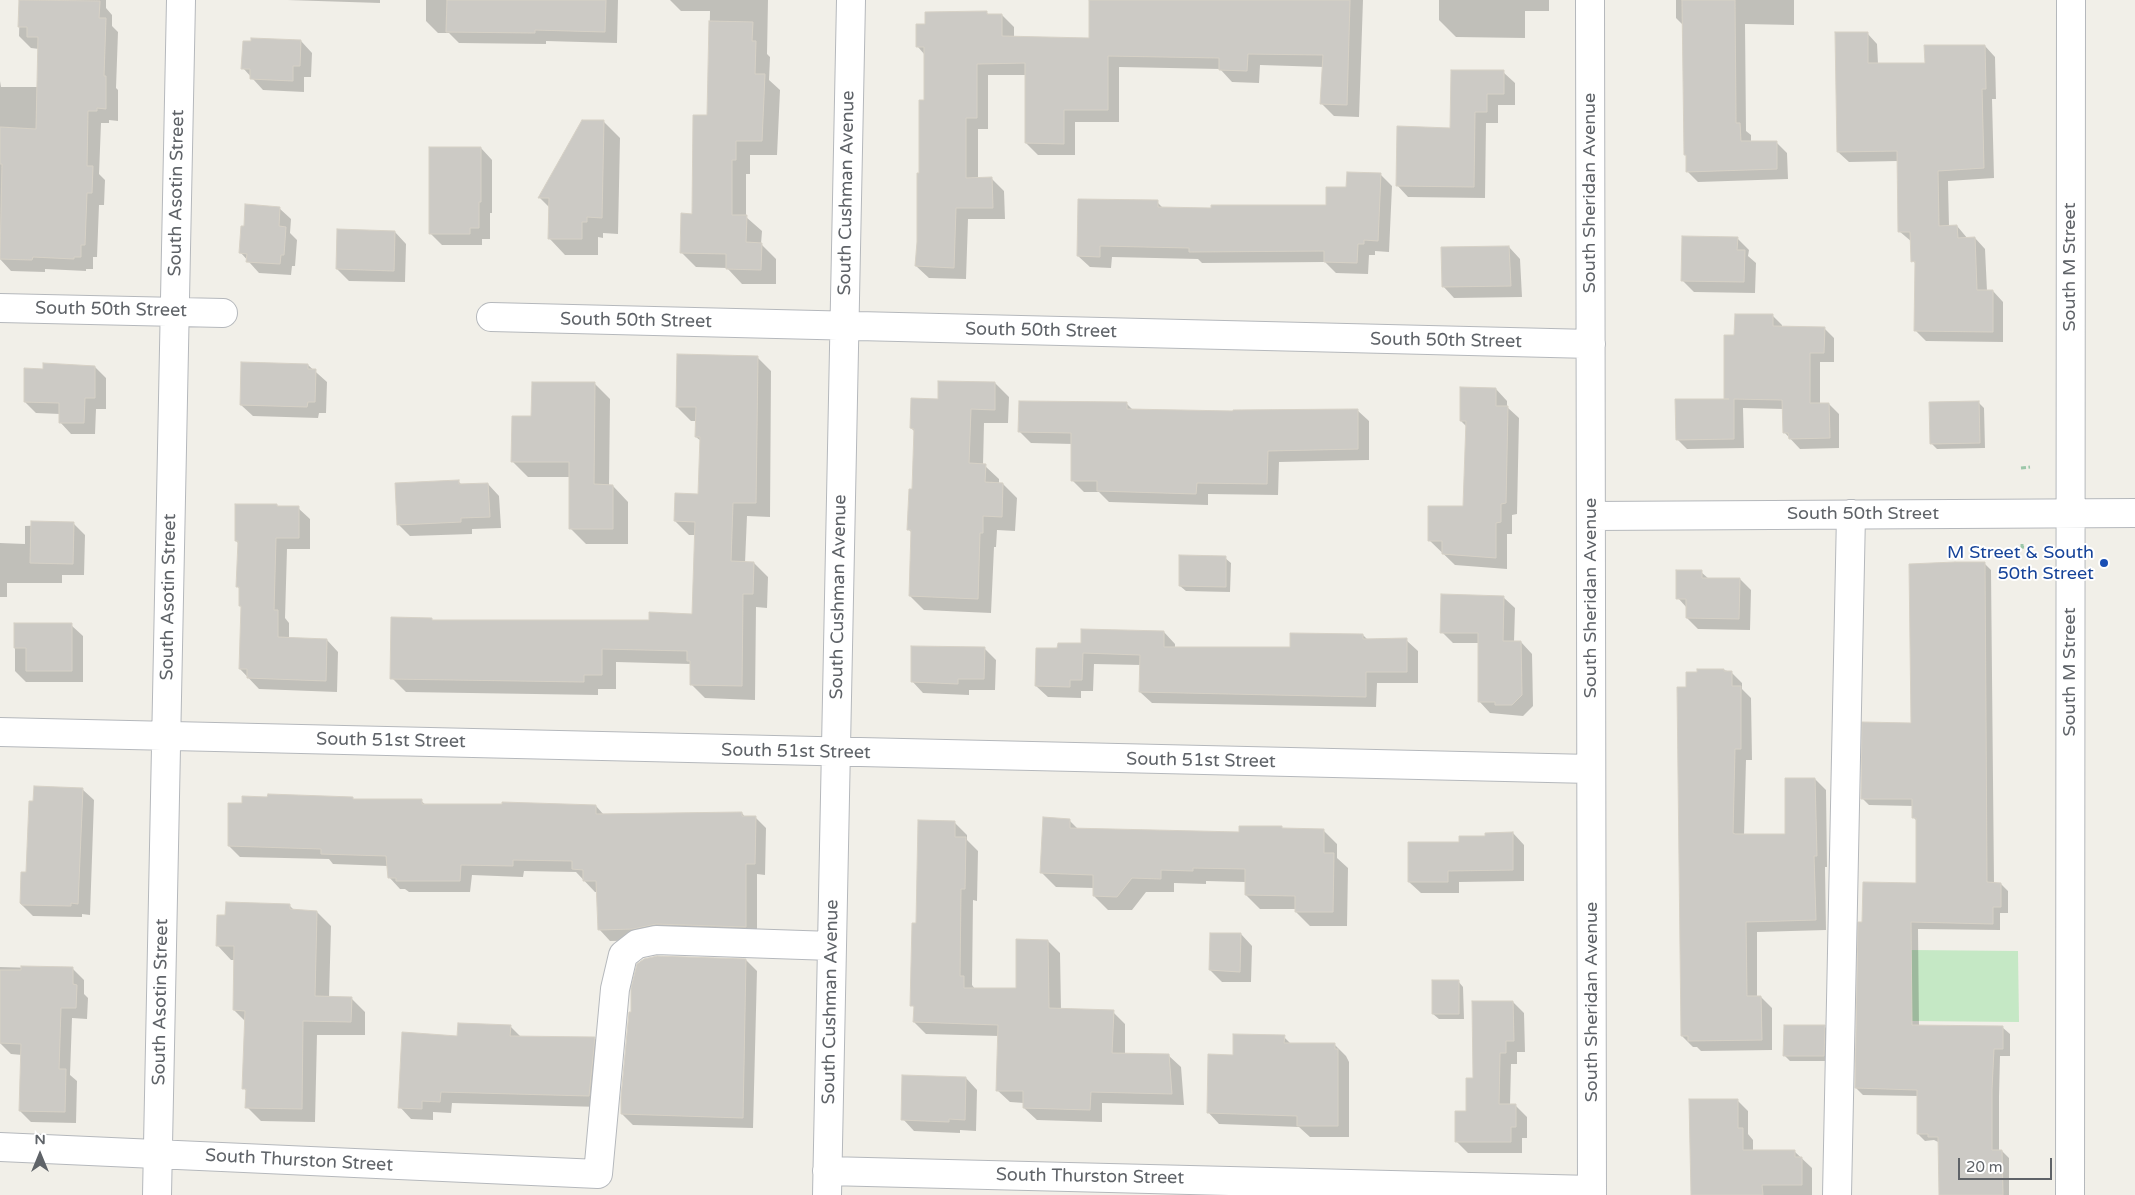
<!DOCTYPE html>
<style>
body{margin:0}
#map{position:relative;width:2135px;height:1195px;overflow:hidden;background:#f1efe8;font-family:"Varela Round",sans-serif}
canvas{display:block}
.north{position:absolute;left:15px;top:1130px;width:50px;height:50px;-webkit-text-stroke:4px #fff;paint-order:stroke;rotate:0deg;font-size:14px;font-weight:700;line-height:20px;text-align:center;color:#5f6368}
.north::after{content:'';display:block;margin:auto;width:18px;height:22px;background:#5f6368;clip-path:polygon(50% 0,100% 100%,50% 72%,0 100%)}
.scale{position:absolute;left:1958px;top:1158px;width:94px;height:22px;box-sizing:border-box;border:2px solid #5f6368;border-top:0;padding-left:6px;font-size:15px;line-height:18px;white-space:nowrap;color:#5f6368;-webkit-text-stroke:4px #fff;paint-order:stroke}
</style>
<div id="map">
<canvas width="2135" height="1195"></canvas>
<div class="north">N</div>
<div class="scale">20 m</div>
</div>
<script>
const c = document.querySelector('canvas').getContext('2d');
c.lineJoin = 'round';
function paint(path, color) { c.fillStyle = color; c.fill(path, 'evenodd'); }
const shape = rows => new Path2D(rows.map(r => 'M' + r).join(''));
function strokePath(path, color, width, dash) { c.strokeStyle = color; c.lineWidth = width; c.lineCap = dash ? 'butt' : 'round'; c.setLineDash(dash || []); c.stroke(path); }
function drawText(font, color, halo, rows, align = 'center') {
  c.font = font + ' "Varela Round",sans-serif'; c.lineWidth = 4; c.setLineDash([]); c.textBaseline = 'middle'; c.strokeStyle = halo; c.fillStyle = color; for (const [text, x, y, turn = 0] of rows) {
    c.save(); c.translate(x, y); c.rotate((+turn || 0) * Math.PI / 180); c.textAlign = isNaN(turn) ? turn : align; if (halo) c.strokeText(text, 0, 0); c.fillText(text, 0, 0); c.restore();
  }
}
paint(shape([
 [1911,950,2018,951,2019,1022,1911,1021]
]), '#c5e8c5');
paint(shape([
 [20,0,106,0,106,8,112,15,112,26,118,32,116,88,118,90,118,121,109,120,109,123,101,123,99,174,105,180,104,205,99,205,97,257,93,257,93,269,86,269,86,271,45,269,45,272,11,271,0,259,0,81,1,87,38,87,39,49,31,48,19,36],
 [287,0,380,0,380,3],
 [426,0,618,0,617,43,546,41,546,44,459,43,449,33,438,33,426,21],
 [670,0,768,0,767,54,770,57,769,80,780,90,777,155,750,155,750,174,746,174,746,217,762,231,761,244,776,259,776,284,742,284,727,268,696,267,681,252,693,215,708,116,710,11,681,11],
 [1090,0,1363,0,1359,117,1334,116,1322,104,1324,67,1260,65,1259,83,1232,82,1220,69,1119,67,1119,122,1075,122,1075,155,1038,155,1026,143,1027,75,988,75,988,129,978,129,978,179,992,179,1004,191,1005,219,968,219,966,279,929,278,916,266,925,102,925,55,918,47,926,25,986,12,989,15,1002,15,1014,27,1014,37,1090,40],
 [1439,0,1549,0,1549,11,1525,11,1525,38,1456,37,1439,20],
 [1676,0,1794,0,1794,25,1745,24,1746,131,1751,135,1751,142,1776,142,1787,153,1788,179,1698,182,1687,171,1687,156,1685,155,1683,25,1676,18],
 [1867,33,1877,44,1878,64,1926,64,1985,46,1995,57,1996,99,1992,99,1994,178,1948,181,1949,227,1957,226,1968,239,1975,238,1985,249,1987,291,1993,291,2003,302,2003,342,1926,341,1916,331,1916,264,1913,261,1912,242,1899,231,1898,161,1849,162,1838,152],
 [301,41,312,53,311,77,304,77,304,92,263,90,243,68],
 [1503,72,1515,83,1515,105,1498,105,1498,123,1486,123,1485,198,1408,197,1397,185,1451,129],
 [604,122,620,138,618,234,603,233,603,238,598,237,598,255,565,255,549,238,550,208,540,198],
 [481,148,492,160,492,213,490,213,490,239,482,239,482,245,442,245,430,233],
 [1380,174,1392,186,1389,252,1375,251,1375,255,1369,255,1368,274,1336,273,1325,262,1202,263,1198,259,1112,257,1111,268,1090,267,1078,256,1157,202,1164,209,1212,210,1327,207,1347,189],
 [279,208,291,219,290,233,297,240,295,266,292,266,291,275,259,273,241,253],
 [395,232,406,244,405,282,349,281,337,269],
 [1737,238,1749,250,1748,256,1756,263,1755,293,1694,292,1682,280],
 [1509,247,1520,259,1522,297,1454,298,1443,286],
 [1772,315,1782,325,1782,327,1824,328,1834,338,1834,362,1820,362,1820,404,1829,404,1839,414,1839,448,1800,449,1784,432,1784,409,1743,408,1744,448,1687,449,1677,439,1728,400,1736,337],
 [757,357,771,371,770,517,747,516,745,563,754,563,768,577,767,608,756,607,755,700,705,698,691,684,691,664,616,662,616,689,598,689,598,695,406,692,392,678,431,619,433,621,650,621,693,615,696,535,689,535,675,521,699,495,701,441,696,437,697,421,691,421,677,407],
 [44,365,95,367,106,378,106,409,96,409,95,434,71,434,60,422,60,414,36,413,25,402,44,370],
 [308,365,327,382,326,413,319,413,318,418,253,416,241,405],
 [594,383,610,399,609,486,613,486,628,502,628,544,586,544,570,528,570,477,528,477,513,462,533,418],
 [995,383,1009,397,1008,423,984,423,983,465,985,466,999,479,999,484,1003,484,1017,498,1015,531,997,530,996,547,994,547,991,613,924,610,910,596,912,533,908,529,913,491,915,432,911,428,939,400],
 [1496,389,1507,401,1507,407,1519,418,1517,514,1512,515,1512,534,1507,534,1507,569,1455,565,1429,540,1465,507,1467,427,1461,421],
 [1979,403,1984,408,1985,448,1937,449,1931,443],
 [1127,404,1134,411,1234,413,1357,410,1369,421,1369,460,1279,462,1278,495,1208,494,1208,505,1109,502,1099,492,1084,492,1072,480,1073,444,1031,443,1020,432],
 [459,482,462,485,488,484,499,496,501,528,472,529,472,534,410,536,398,524],
 [277,505,279,508,298,508,310,519,310,549,287,549,285,618,289,623,289,639,327,640,338,652,337,692,259,689,240,669,242,608,240,606,240,590,238,587,239,544,236,541],
 [74,524,85,535,84,575,62,575,62,583,7,583,7,597,0,597,0,543,25,544,25,526],
 [1225,558,1231,563,1230,592,1186,591,1180,586],
 [1984,563,1991,570,1994,884,2001,884,2008,891,2008,913,2000,913,2000,930,1918,929,1919,1026,2002,1027,2010,1034,2010,1056,2000,1056,1999,1097,1999,1151,2002,1151,2009,1158,2009,1195,1940,1195,1940,1143,1934,1140,1925,1141,1918,1134,1918,1096,1863,1095,1856,1088,1863,923,1917,884,1917,821,1914,818,1914,806,1869,805,1862,798,1912,724],
 [1701,572,1709,579,1740,579,1751,590,1750,630,1698,629,1687,618,1687,608,1678,598],
 [1503,597,1515,608,1514,642,1521,642,1532,654,1533,706,1523,716,1490,713,1479,701,1479,643,1453,643,1442,632],
 [15,625,71,625,83,636,83,682,26,682,15,671],
 [1164,632,1175,644,1175,648,1291,648,1363,635,1368,640,1406,640,1418,651,1418,683,1377,683,1376,707,1152,703,1140,692,1141,665,1094,664,1093,691,1081,691,1081,698,1048,697,1036,686,1058,650,1082,644],
 [984,648,996,660,995,690,969,690,969,695,923,693,912,681],
 [1724,670,1731,672,1742,683,1742,689,1751,698,1752,760,1746,760,1744,836,1787,836,1815,779,1826,790,1827,867,1825,867,1826,930,1757,932,1757,997,1761,997,1772,1008,1772,1050,1701,1051,1697,1047,1693,1047,1682,1036,1687,688],
 [82,789,94,800,90,915,82,914,82,917,33,916,21,904,28,873],
 [355,801,421,801,426,805,596,806,604,815,742,813,745,817,755,817,766,828,765,875,757,874,757,938,610,941,599,929,598,892,595,892,576,872,524,871,523,877,472,875,470,892,409,892,405,889,400,889,389,877,388,866,333,864,329,859,240,857,229,846],
 [1069,820,1079,830,1240,833,1281,827,1284,830,1323,830,1337,844,1337,858,1348,868,1347,926,1310,926,1296,912,1296,909,1260,909,1246,895,1246,882,1206,881,1206,884,1174,883,1174,892,1146,892,1132,910,1108,910,1094,896,1094,888,1056,887,1042,873],
 [955,823,967,835,967,840,978,851,977,901,973,900,972,985,975,989,1017,989,1048,941,1060,953,1061,1010,1113,1012,1125,1024,1125,1054,1168,1055,1181,1067,1184,1105,1102,1103,1102,1122,1037,1120,1024,1108,1024,1103,1010,1102,997,1090,999,1036,926,1034,914,1022,915,1008,912,1005,917,924],
 [1513,833,1524,845,1524,881,1459,882,1459,893,1421,893,1409,882,1460,843],
 [289,905,295,911,317,912,331,926,329,998,351,998,365,1012,365,1035,317,1035,315,1122,261,1121,247,1107,247,1092,244,1088,246,1022,234,1010,235,960,231,960,218,946],
 [1241,934,1252,946,1251,982,1222,982,1210,970],
 [746,960,757,971,753,1128,633,1125,622,1114],
 [0,967,73,969,84,980,84,994,88,998,87,1019,72,1018,70,1075,77,1081,76,1123,31,1122,20,1111,22,1055,11,1054,0,1043],
 [1458,981,1463,987,1464,1019,1439,1019,1433,1014],
 [1513,1002,1524,1013,1525,1052,1517,1052,1517,1064,1511,1064,1510,1105,1515,1105,1527,1117,1527,1138,1522,1138,1522,1153,1468,1153,1456,1141,1467,1112,1474,1079],
 [510,1026,521,1037,594,1038,606,1049,601,1107,452,1103,451,1113,433,1112,433,1120,411,1119,400,1107,459,1037],
 [1824,1026,1830,1032,1829,1061,1790,1061,1784,1055],
 [1284,1037,1291,1044,1334,1044,1346,1056,1349,1062,1349,1137,1310,1137,1299,1127,1219,1124,1208,1112,1234,1056],
 [966,1078,977,1090,976,1131,960,1130,960,1133,914,1131,903,1119],
 [1737,1100,1748,1111,1748,1134,1753,1140,1753,1151,1794,1151,1812,1168,1812,1195,1692,1195]
]), '#0003');
const building = shape([
 [19,0,100,1,99,18,106,18,104,76,106,76,106,109,97,108,97,111,88,111,87,166,93,166,92,193,87,193,85,245,81,245,81,257,74,257,74,259,33,257,32,260,0,259,2,164,0,164,0,127,36,129,38,37,27,37,27,27,18,27,19,0],
 [447,0,606,0,605,32,535,30,535,33,446,32,447,0],
 [1089,0,1350,0,1347,105,1320,104,1323,55,1248,54,1247,71,1219,70,1219,58,1108,56,1108,110,1064,110,1064,144,1025,143,1025,63,977,64,977,118,966,118,966,178,992,177,993,208,956,208,954,268,915,266,917,242,917,173,919,173,919,100,924,100,924,47,916,47,916,24,925,24,925,12,987,11,987,14,1002,14,1002,36,1089,38,1089,0],
 [1682,0,1735,0,1736,123,1740,123,1741,141,1777,141,1777,169,1686,172,1686,155,1684,155,1682,0],
 [709,21,753,22,752,41,756,41,755,74,765,74,762,141,736,141,736,160,732,160,732,215,747,215,746,242,762,243,761,270,726,269,726,254,680,253,681,213,692,214,693,115,707,115,709,21],
 [1835,32,1868,32,1868,63,1925,63,1924,45,1985,45,1986,89,1982,89,1984,168,1938,171,1939,226,1957,225,1958,238,1975,237,1977,290,1993,290,1993,332,1914,331,1915,261,1911,262,1910,232,1898,232,1897,151,1837,152,1835,32],
 [251,38,301,40,300,66,293,66,293,81,250,79,250,69,241,69,243,41,251,41,251,38],
 [1451,70,1504,70,1504,94,1487,94,1487,112,1475,112,1474,187,1396,186,1397,126,1450,128,1451,70],
 [582,120,604,120,602,218,587,217,587,222,582,222,582,239,548,239,549,198,538,198,582,120],
 [429,147,481,147,481,202,479,202,479,228,470,228,470,234,429,234,429,147],
 [1347,172,1381,173,1378,241,1364,240,1364,244,1358,244,1357,263,1324,262,1324,251,1189,252,1189,248,1100,246,1100,257,1077,256,1078,199,1158,200,1158,207,1211,208,1211,205,1326,205,1326,187,1346,187,1347,172],
 [245,204,280,207,279,226,286,227,284,255,281,255,280,264,246,262,247,254,239,253,241,226,244,226,245,204],
 [337,229,395,231,394,271,336,269,337,229],
 [1682,236,1738,237,1737,250,1745,250,1744,282,1681,281,1682,236],
 [1509,246,1511,286,1442,287,1441,247,1509,246],
 [1735,314,1773,314,1773,326,1825,327,1824,353,1810,353,1810,403,1829,403,1830,438,1789,439,1788,433,1783,433,1782,400,1734,399,1734,439,1676,440,1675,399,1729,399,1724,399,1724,335,1734,335,1735,314],
 [677,354,758,356,756,503,733,503,731,561,754,562,753,594,743,594,742,686,690,685,690,661,687,661,687,651,602,649,602,675,584,675,584,682,390,679,391,617,432,618,432,620,649,620,649,612,692,614,695,522,674,521,675,493,698,494,700,437,695,437,696,407,676,407,677,354],
 [241,362,308,364,308,369,316,369,315,402,308,402,307,407,240,405,241,362],
 [43,363,95,366,95,398,85,398,84,423,59,423,59,403,24,402,24,368,43,369,43,363],
 [938,381,995,382,995,410,971,409,969,463,986,464,985,482,1003,483,1002,517,983,516,983,533,980,533,978,599,909,596,911,530,907,530,909,489,912,489,914,429,910,428,911,398,938,399,938,381],
 [532,382,595,382,594,484,613,485,613,529,569,529,569,462,511,462,512,416,531,416,532,382],
 [1460,387,1496,388,1496,406,1508,406,1506,503,1501,504,1501,522,1496,523,1496,558,1442,554,1442,541,1428,541,1428,506,1463,506,1466,421,1460,421,1460,387],
 [1019,401,1127,402,1127,409,1233,411,1233,410,1358,409,1358,449,1268,451,1267,484,1197,483,1196,494,1097,491,1097,481,1071,481,1071,433,1018,432,1019,401],
 [1979,401,1980,443,1930,444,1929,402,1979,401],
 [459,480,459,484,488,483,490,517,461,518,461,522,397,525,395,483,459,480],
 [235,504,277,504,277,506,299,506,299,538,276,538,274,610,278,610,278,637,327,639,326,681,247,678,247,669,239,669,241,606,239,606,239,587,236,587,238,541,235,541,235,504],
 [31,521,74,522,73,564,30,563,31,521],
 [1179,555,1226,556,1226,587,1179,586,1179,555],
 [1955,562,1985,562,1987,882,2001,883,2001,907,1993,907,1993,924,1911,922,1912,1025,2003,1026,2003,1049,1994,1049,1992,1089,1992,1150,2002,1150,2003,1195,1939,1195,1938,1137,1928,1137,1928,1134,1917,1134,1917,1090,1855,1088,1858,922,1862,922,1863,882,1916,883,1916,818,1912,818,1912,799,1861,799,1862,722,1911,723,1909,564,1955,562],
 [1676,570,1702,570,1702,578,1740,578,1739,619,1686,618,1686,599,1676,599,1676,570],
 [1441,594,1504,596,1503,641,1521,641,1522,695,1512,705,1495,705,1495,702,1478,702,1478,633,1440,633,1441,594],
 [14,623,72,623,72,671,26,671,26,648,14,648,14,623],
 [1081,629,1164,631,1164,647,1290,647,1290,633,1363,634,1363,639,1407,638,1407,672,1366,672,1366,697,1139,692,1140,655,1083,653,1082,680,1070,680,1070,687,1035,686,1036,648,1057,648,1058,643,1081,643,1081,629],
 [911,646,985,647,984,679,958,679,958,684,911,682,911,646],
 [1697,669,1724,669,1724,671,1732,671,1732,686,1741,686,1741,749,1735,749,1733,833,1735,834,1785,834,1785,778,1815,778,1817,856,1814,856,1816,920,1746,922,1747,996,1761,996,1762,1040,1688,1041,1688,1036,1681,1036,1677,687,1686,687,1686,672,1697,672,1697,669],
 [34,786,83,788,78,904,71,903,71,906,22,905,20,903,21,872,26,872,29,801,33,801,34,786],
 [268,794,353,797,353,799,422,799,422,804,502,804,502,802,596,805,596,814,742,812,742,816,756,816,755,864,746,864,746,927,656,924,633,929,598,930,596,881,583,881,583,870,572,869,572,861,513,860,513,866,461,865,460,881,396,881,396,878,388,878,386,856,321,854,321,849,228,846,228,803,242,803,242,796,267,797,268,794],
 [1043,817,1070,819,1070,828,1239,832,1239,826,1282,826,1282,828,1324,829,1324,853,1334,853,1333,912,1295,912,1295,896,1245,895,1245,869,1193,868,1193,871,1161,870,1161,879,1132,878,1117,897,1093,896,1093,875,1040,873,1043,817],
 [918,820,955,821,955,837,966,837,965,889,961,889,960,976,964,976,964,988,1016,988,1016,939,1048,940,1049,1008,1114,1010,1112,1053,1169,1054,1172,1094,1091,1092,1090,1110,1023,1108,1023,1091,996,1091,998,1025,913,1022,914,1006,910,1006,912,923,916,923,918,820],
 [1513,832,1513,870,1448,871,1448,882,1408,882,1408,842,1459,842,1459,836,1485,836,1485,833,1513,832],
 [226,902,290,904,290,909,317,911,315,996,352,997,351,1022,303,1021,302,1109,245,1108,246,1089,242,1089,245,1011,233,1010,234,946,216,946,217,915,225,915,226,902],
 [1210,933,1241,933,1240,972,1209,970,1210,933],
 [657,956,746,959,743,1118,621,1114,621,1097,629,1012,631,1012,631,988,637,964,644,959,657,956],
 [21,966,73,967,73,984,77,985,76,1008,61,1008,59,1069,66,1069,65,1112,19,1111,21,1044,0,1043,0,970,21,970,21,966],
 [1432,980,1459,980,1459,1014,1432,1014,1432,980],
 [1472,1001,1513,1001,1514,1041,1506,1041,1506,1053,1500,1053,1499,1104,1516,1104,1516,1127,1511,1127,1511,1142,1455,1142,1455,1111,1466,1111,1466,1078,1473,1078,1472,1001],
 [458,1023,511,1025,510,1036,595,1037,589,1096,441,1092,440,1102,422,1101,422,1109,398,1108,402,1032,457,1036,458,1023],
 [1784,1025,1825,1025,1824,1056,1783,1056,1784,1025],
 [1233,1034,1285,1035,1284,1043,1335,1043,1335,1049,1338,1049,1338,1126,1297,1126,1297,1116,1207,1113,1208,1054,1233,1055,1233,1034],
 [902,1075,966,1077,965,1120,949,1119,949,1122,901,1120,902,1075],
 [1689,1099,1738,1099,1738,1128,1743,1128,1743,1150,1795,1150,1795,1157,1802,1157,1802,1185,1762,1185,1763,1195,1691,1195,1689,1099]
]);
paint(building, '#cccac5');
strokePath(building, '#d6d1c6', 1);
const minor = shape([
 [1590,0,1592,1195],
 [0,308,223,313],
 [491,317,1591,344],
 [1591,516,2135,513],
 [0,732,1591,769],
 [0,1147,598,1174,615,989,623,955,637,944,656,940,832,946],
 [827,1171,1592,1190],
 [157,1195,181,0],
 [827,1195,851,0],
 [1837,1195,1851,514],
 [2070,1195,2071,0]
]);
strokePath(minor, '#b5b8bc', 30);
strokePath(shape([
 [2021,468,2030,467],
 [2022,544,2022,547,2030,548]
]), '#9cc7a9', 3, [5, 2.5]);
strokePath(minor, '#fff', 28);
for (const [x, y, r, color] of [
 [2104,563,5,"#1a4fb4"]
]) { const dot = new Path2D(); dot.arc(x, y, r, 0, 2 * Math.PI); c.fillStyle = color; c.fill(dot); strokePath(dot, '#fff', 2); }
drawText('18px', '#5f6368', '#fff', [
 ["South Asotin Street",177,193,-89],
 ["South Cushman Avenue",847,193,-89],
 ["South Sheridan Avenue",1590,193,-90],
 ["South M Street",2070,267,-90],
 ["South 50th Street",111,310,1],
 ["South 50th Street",636,321,1],
 ["South 50th Street",1041,331,1],
 ["South 50th Street",1446,341,1],
 ["South 50th Street",1863,514],
 ["South Asotin Street",169,597,-89],
 ["South Cushman Avenue",839,597,-89],
 ["South Sheridan Avenue",1591,598,-90],
 ["South M Street",2070,672,-90],
 ["South 51st Street",391,741,1],
 ["South 51st Street",796,752,1],
 ["South 51st Street",1201,761,1],
 ["South Asotin Street",161,1002,-89],
 ["South Cushman Avenue",831,1002,-89],
 ["South Sheridan Avenue",1592,1002,-90],
 ["South Thurston Street",299,1161,3],
 ["South Thurston Street",1090,1177,1]
]);
drawText('18px', '#164399', '#fff', [
 ["M Street & South",2094,553],
 ["50th Street",2094,574]
], 'right');
</script>
